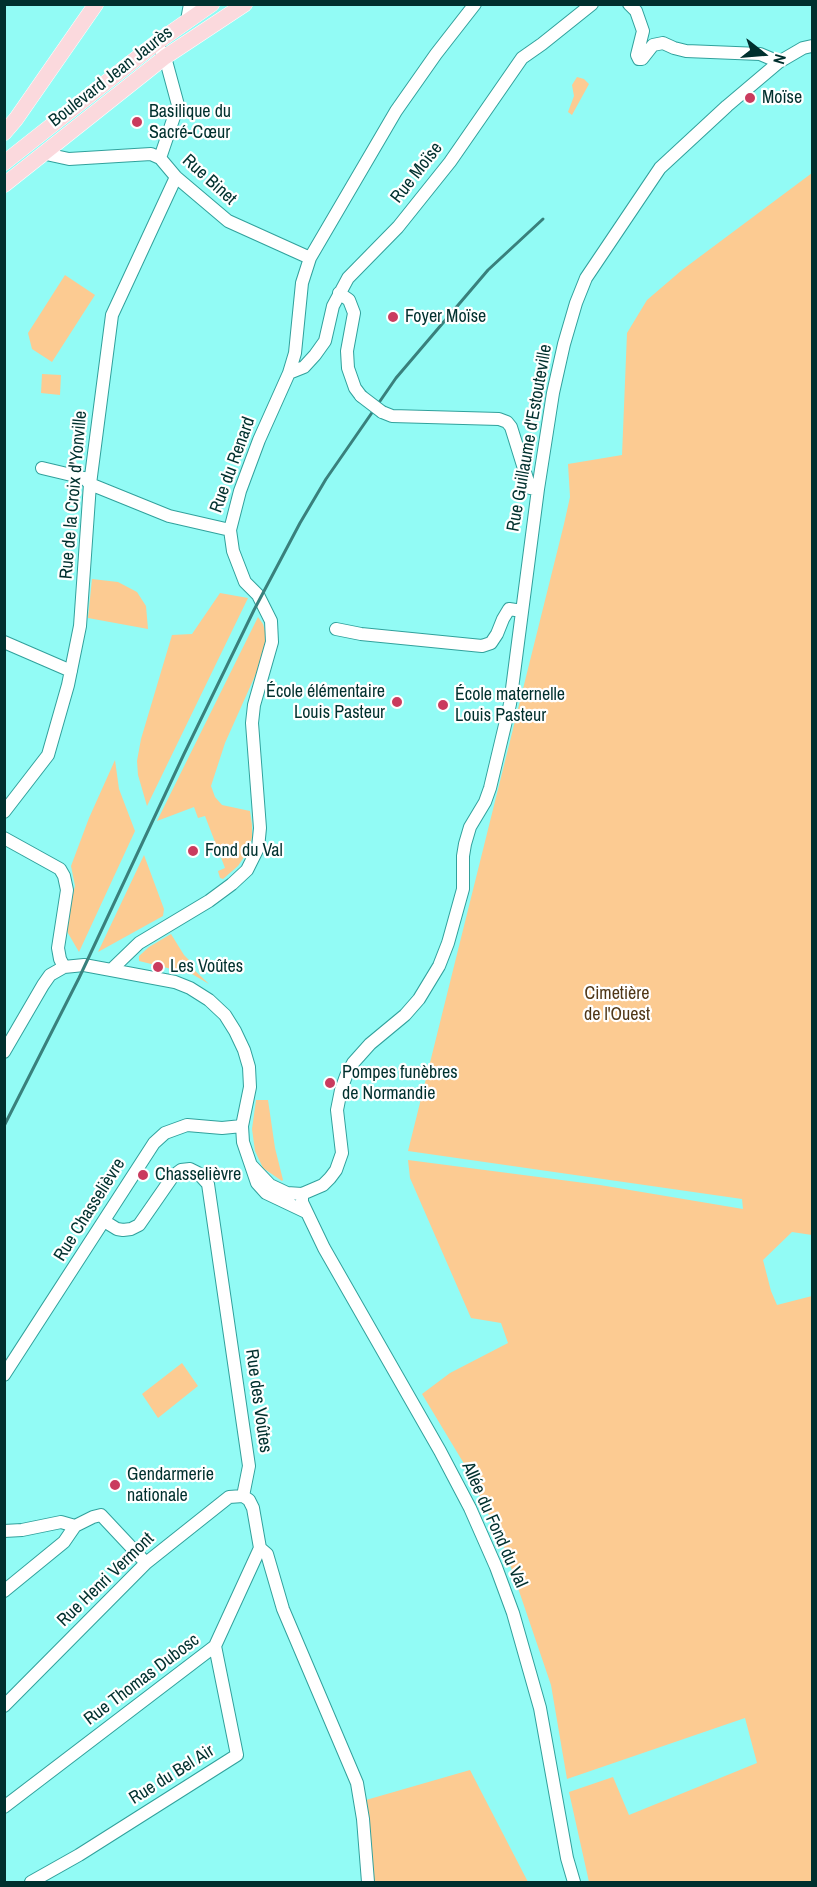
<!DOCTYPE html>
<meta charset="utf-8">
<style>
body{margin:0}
#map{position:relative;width:817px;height:1887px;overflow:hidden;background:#92fbf5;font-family:"Archivo Narrow",sans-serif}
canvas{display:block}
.frame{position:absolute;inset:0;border:6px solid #00302e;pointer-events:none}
.north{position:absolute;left:733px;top:24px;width:60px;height:60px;-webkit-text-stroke:4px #fff;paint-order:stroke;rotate:107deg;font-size:16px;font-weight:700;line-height:24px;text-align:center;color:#00302e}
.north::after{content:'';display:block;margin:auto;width:21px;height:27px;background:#00302e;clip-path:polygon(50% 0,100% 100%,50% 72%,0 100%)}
</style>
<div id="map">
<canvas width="817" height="1887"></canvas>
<div class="frame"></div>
<div class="north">N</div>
</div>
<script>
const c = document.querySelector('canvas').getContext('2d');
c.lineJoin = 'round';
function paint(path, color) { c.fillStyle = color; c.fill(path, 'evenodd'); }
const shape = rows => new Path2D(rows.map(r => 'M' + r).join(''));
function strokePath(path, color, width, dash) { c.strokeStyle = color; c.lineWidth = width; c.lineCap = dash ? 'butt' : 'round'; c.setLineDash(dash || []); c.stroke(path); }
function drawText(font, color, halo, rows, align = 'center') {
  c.font = font + ' "Archivo Narrow",sans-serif'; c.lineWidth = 4.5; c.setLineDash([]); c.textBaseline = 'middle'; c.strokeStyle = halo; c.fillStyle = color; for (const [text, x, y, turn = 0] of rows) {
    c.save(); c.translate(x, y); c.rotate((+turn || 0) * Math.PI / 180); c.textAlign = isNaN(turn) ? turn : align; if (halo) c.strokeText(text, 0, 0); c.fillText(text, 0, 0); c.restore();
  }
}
paint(shape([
 [577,77,584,79,589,84,572,115,568,112,574,96,572,85],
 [812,173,812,1235,792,1232,763,1260,771,1291,777,1305,812,1296,812,1882,589,1882,569,1792,613,1777,629,1815,757,1763,745,1718,567,1779,551,1685,503,1544,463,1462,422,1394,450,1373,508,1343,501,1323,471,1318,410,1178,408,1160,600,1185,743,1209,742,1199,408,1151,564,524,570,497,568,464,622,455,627,333,647,300,682,270],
 [65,275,95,295,52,362,32,349,28,333],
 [42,374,61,375,60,395,41,393],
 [92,579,118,582,137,592,146,606,148,629,88,618],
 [220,593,248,598,147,806,138,775,137,761,141,739,172,635,192,634],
 [258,617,263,624,267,638,267,649,225,743,211,786,215,797,222,805,250,811,252,825,252,837,250,848,238,866,223,879,220,878,218,871,225,868,205,816,198,818,194,807,157,821],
 [115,760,119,789,135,831,79,952,65,928,75,886,71,866,89,818],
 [144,855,164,909,163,916,98,952],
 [171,934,184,955,190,961,190,966,209,984,192,974,139,961,139,956,149,947],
 [256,1100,268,1100,275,1148,283,1180,282,1181,263,1168,255,1151,252,1129],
 [182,1363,198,1386,158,1418,142,1394],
 [470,1770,528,1882,373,1882,366,1800]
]), '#fccb92');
const minor = shape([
 [629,4,636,11,643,31,637,55,639,59,642,59,653,45,663,43,674,48,686,51,760,54,779,62],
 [187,20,190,4],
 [156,43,165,57,178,105,160,158],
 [46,154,69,159,151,154,160,158,176,177,228,221,310,258],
 [339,293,349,300,354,313,347,351,348,368,355,388,361,396],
 [289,373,304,367,315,355,325,341,333,306,348,278,398,227,450,162,522,58,542,44,592,4],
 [382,412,392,416,499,419,507,422,511,427,530,488,538,489],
 [42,468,84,478,90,484,169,516,230,530],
 [336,629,361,634,482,646,491,643,497,634,503,619,509,609,522,611],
 [4,642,71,671],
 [4,812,48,755,68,685,80,626,90,484,112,315,176,177],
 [4,838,60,869,64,876,67,890,58,948,60,959,64,967],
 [111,970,139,943,209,901,232,884,247,870,258,848,260,828,252,723,254,705,272,642,271,621,258,595,245,582,233,551,230,530,240,491,259,440,289,373,295,353,302,283,310,258,396,111,436,54,475,4],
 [4,1052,43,985,50,975,64,967,84,965,111,970,175,982,190,988,209,1000,225,1015,235,1031,244,1050,249,1067,250,1087,242,1126,243,1142,257,1183,266,1193,306,1212],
 [251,1165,270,1185,287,1193,302,1194,323,1185,330,1178,336,1170,342,1153,337,1110,341,1090,346,1076,353,1063,370,1044,405,1015,419,999,439,966,448,943,463,889,463,856,465,844,470,827,485,802,490,788,510,704,538,489,553,393,564,344,576,303,586,278,660,168,727,106,779,62,803,48,812,46],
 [302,1194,302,1202,324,1248,440,1451,470,1508,496,1567,513,1613,540,1708,567,1858,574,1882],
 [104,1221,117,1229,123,1230,131,1229,139,1225,173,1176,181,1170,190,1169,198,1173,208,1184,249,1466,243,1496],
 [4,1375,154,1143,165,1133,187,1125,222,1128,242,1126],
 [243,1496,249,1500,253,1508,260,1548,267,1554,283,1609,357,1783,363,1819,368,1882],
 [4,1531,22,1530,61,1522,75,1526],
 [4,1591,64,1542,75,1526,93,1517,101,1515,146,1563],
 [4,1706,146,1563,229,1497,243,1496],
 [4,1807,215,1646,260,1548],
 [31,1882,79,1855,237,1755,215,1646]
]);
const major = shape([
 [4,133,16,119,96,4],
 [4,163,156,43,212,4],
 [4,185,165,57,245,4]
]);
strokePath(minor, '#31a19c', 14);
strokePath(major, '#fff', 16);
strokePath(minor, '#fff', 12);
strokePath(major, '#fbd9dd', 15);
strokePath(shape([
 [4,1126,79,978,184,754,254,610,300,523,326,479,396,378,488,270,543,219]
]), '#39807c', 3);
const minorBridge = shape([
 [361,396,382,412]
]);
strokePath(minorBridge, '#31a19c', 14, []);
strokePath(minorBridge, '#fff', 12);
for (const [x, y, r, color] of [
 [750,98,6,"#ca3b5e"],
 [137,122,6,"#ca3b5e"],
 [393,317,6,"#ca3b5e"],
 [397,702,6,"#ca3b5e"],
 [443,705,6,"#ca3b5e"],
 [193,851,6,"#ca3b5e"],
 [158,967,6,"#ca3b5e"],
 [330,1083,6,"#ca3b5e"],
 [143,1175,6,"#ca3b5e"],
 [115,1485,6,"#ca3b5e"]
]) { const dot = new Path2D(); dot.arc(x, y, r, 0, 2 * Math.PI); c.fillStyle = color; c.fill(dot); strokePath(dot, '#fff', 2); }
drawText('18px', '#00302e', '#fff', [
 ["Boulevard Jean Jaurès",111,77,-38],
 ["Rue Moïse",417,173,-52],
 ["Rue Binet",209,180,42],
 ["Rue Guillaume d'Estouteville",530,438,-80],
 ["Rue du Renard",233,465,-70],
 ["Rue de la Croix d'Yonville",74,495,-85],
 ["Rue Chasselièvre",90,1210,-58],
 ["Rue des Voûtes",258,1401,82],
 ["Allée du Fond du Val",494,1525,66],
 ["Rue Henri Vermont",106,1580,-44],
 ["Rue Thomas Dubosc",142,1680,-37],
 ["Rue du Bel Air",172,1775,-32]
]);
drawText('18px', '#00302e', '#fff', [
 ["Moïse",762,98],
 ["Basilique du",149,112],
 ["Sacré-Cœur",149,133],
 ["Foyer Moïse",405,317],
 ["École élémentaire",385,692,"right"],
 ["Louis Pasteur",385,713,"right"],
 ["École maternelle",455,695],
 ["Louis Pasteur",455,716],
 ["Fond du Val",205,851],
 ["Les Voûtes",170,967],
 ["Pompes funèbres",342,1073],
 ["de Normandie",342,1094],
 ["Chasselièvre",155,1175],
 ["Gendarmerie",127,1475],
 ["nationale",127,1496]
], 'left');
drawText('18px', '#503717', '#fff', [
 ["Cimetière",617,994],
 ["de l'Ouest",617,1015]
]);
</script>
